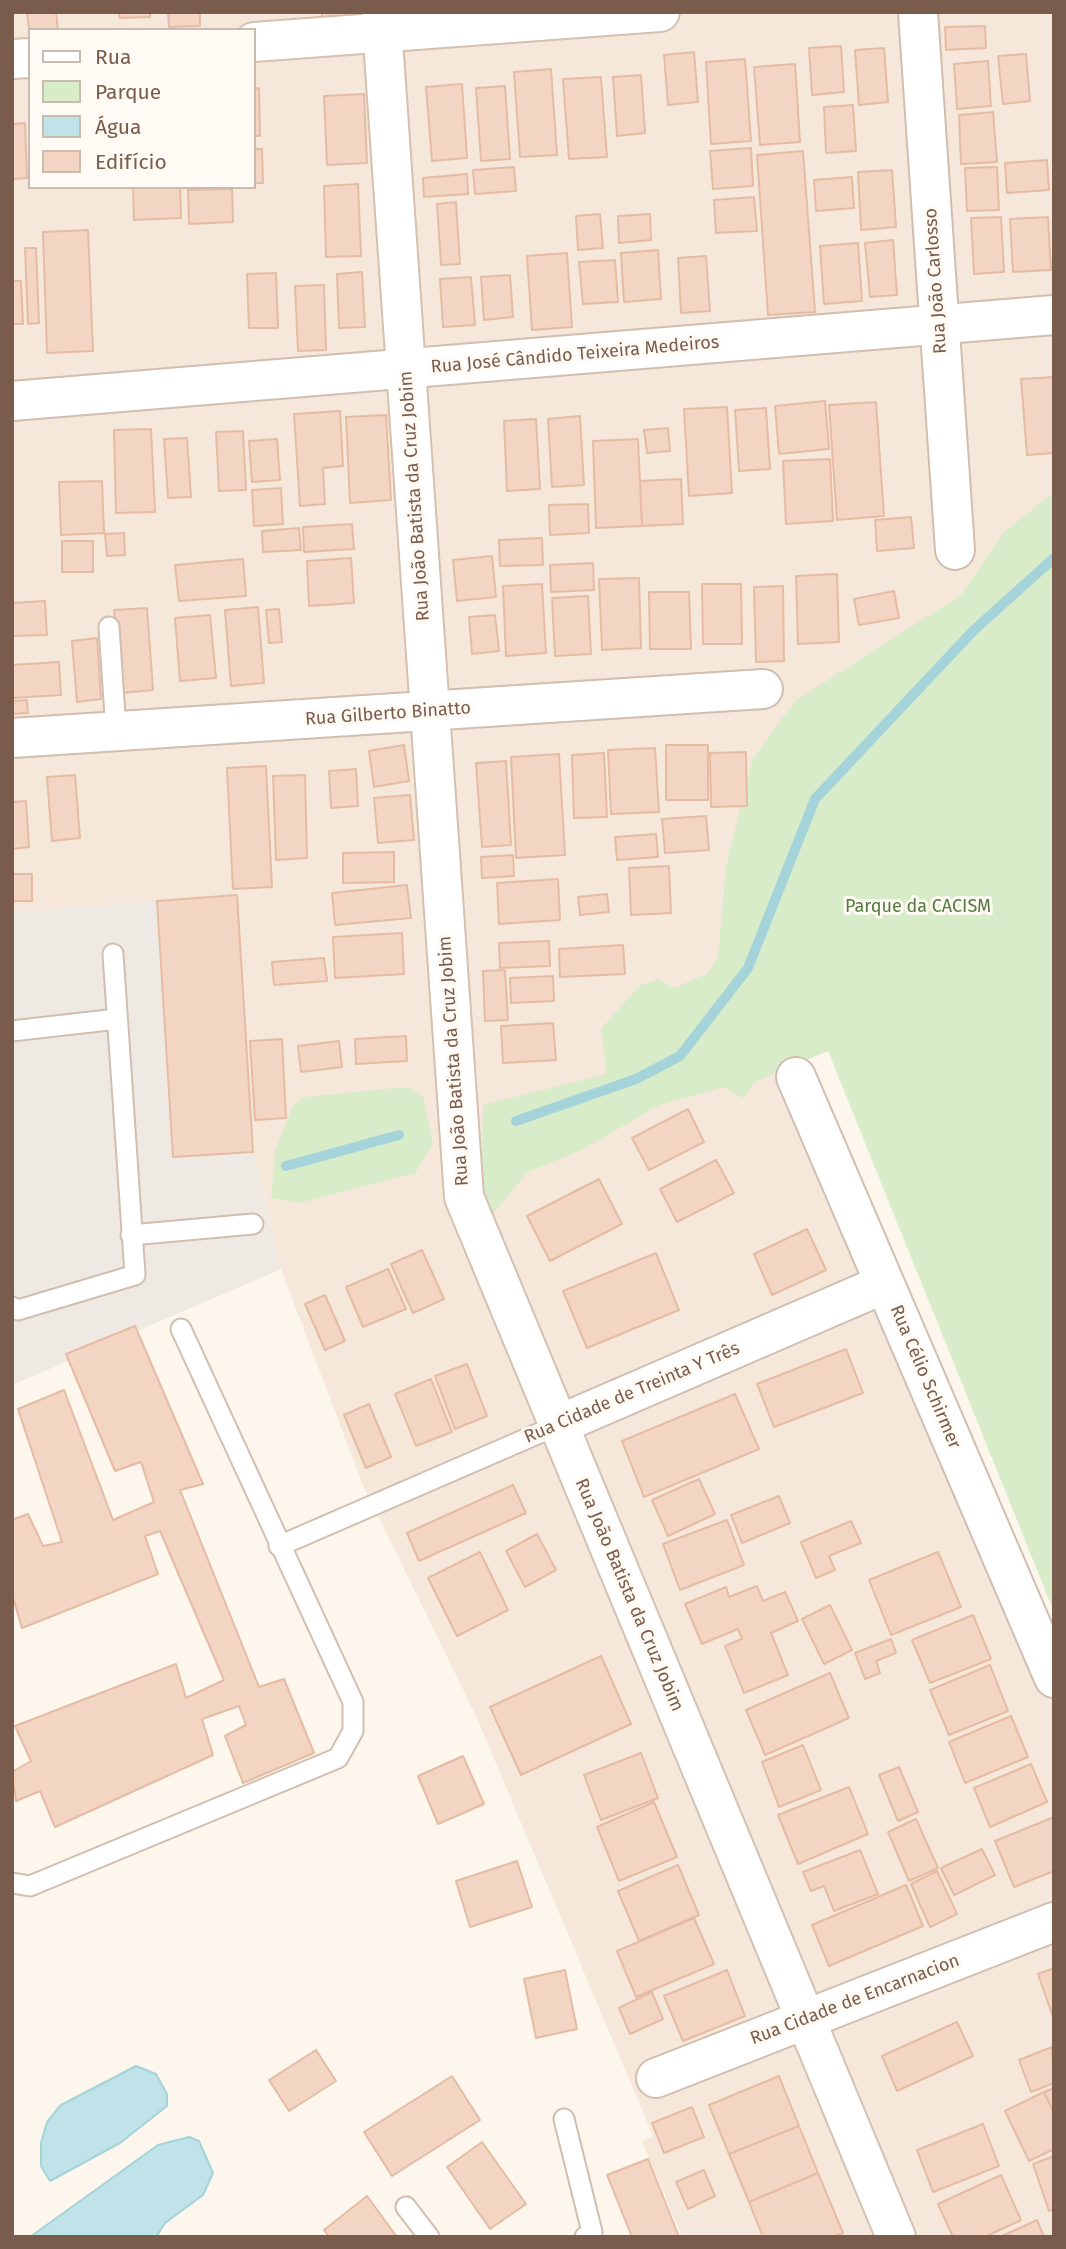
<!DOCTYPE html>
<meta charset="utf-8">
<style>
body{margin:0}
#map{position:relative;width:1066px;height:2249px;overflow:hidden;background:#fdf6ec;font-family:"Fira Sans",sans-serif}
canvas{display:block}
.frame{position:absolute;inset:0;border:14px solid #7a5c4d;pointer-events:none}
.legend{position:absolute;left:28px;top:28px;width:228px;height:161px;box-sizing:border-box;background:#fffaf3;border:2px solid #cabbb1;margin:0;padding:9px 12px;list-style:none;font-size:21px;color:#7a5c4d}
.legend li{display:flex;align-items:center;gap:14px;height:35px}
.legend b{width:35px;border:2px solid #cabbb1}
</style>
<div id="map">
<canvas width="1066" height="2249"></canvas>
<div class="frame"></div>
<ul class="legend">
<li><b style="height:9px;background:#fff"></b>Rua</li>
<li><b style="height:19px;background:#d8ecc9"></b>Parque</li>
<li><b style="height:19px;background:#bfe3e8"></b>Água</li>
<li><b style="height:19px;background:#f3d5c3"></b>Edifício</li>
</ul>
</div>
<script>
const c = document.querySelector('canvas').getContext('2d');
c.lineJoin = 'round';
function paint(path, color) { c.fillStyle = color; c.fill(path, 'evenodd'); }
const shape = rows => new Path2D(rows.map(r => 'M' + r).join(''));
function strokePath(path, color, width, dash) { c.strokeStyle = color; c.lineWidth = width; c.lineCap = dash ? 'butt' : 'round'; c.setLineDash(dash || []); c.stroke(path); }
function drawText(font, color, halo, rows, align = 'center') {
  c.font = font + ' "Fira Sans",sans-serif'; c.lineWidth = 6; c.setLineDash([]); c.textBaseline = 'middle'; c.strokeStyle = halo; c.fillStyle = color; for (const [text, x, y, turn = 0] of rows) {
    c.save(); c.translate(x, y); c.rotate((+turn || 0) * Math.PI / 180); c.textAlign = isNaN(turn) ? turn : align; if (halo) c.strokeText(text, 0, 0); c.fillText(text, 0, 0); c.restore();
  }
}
paint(shape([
 [12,12,1054,12,1054,558,748,968,1054,1678,1054,2237,682,2237,642,2142,653,2136,476,1716,362,1483,281,1269,12,1385],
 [30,30,254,30,254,187,30,187]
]), '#f5e8da');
paint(shape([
 [237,895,253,1152,281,1269,12,1385,12,912]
]), '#efe9e4');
paint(shape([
 [1054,492,1054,1612,828,1051,755,1082,743,1098,724,1087,659,1105,582,1150,528,1172,490,1217,481,1200,483,1105,607,1074,601,1029,639,986,658,979,674,988,708,973,718,957,726,867,752,760,795,701,961,595,1003,533],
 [395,1088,410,1088,423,1097,433,1144,415,1173,299,1203,271,1198,275,1152,292,1107,304,1097]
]), '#d8ecc9');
const water = shape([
 [136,2066,156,2074,167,2094,167,2106,120,2143,50,2181,41,2166,41,2143,47,2122,61,2105,136,2066],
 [189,2137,199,2141,213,2173,203,2195,165,2223,156,2237,30,2237,158,2145,189,2137]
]);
paint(water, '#bfe3e8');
strokePath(water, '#a5d3da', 2);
strokePath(shape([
 [516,1121,636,1079,680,1056,748,968,815,799,974,630,1054,558],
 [286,1166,399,1135]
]), '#a5d3da', 10);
const building = shape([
 [27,12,56,12,58,30,30,30,30,37,27,12],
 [119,12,150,12,150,17,120,18,119,12],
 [168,12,200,12,200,26,169,27,168,12],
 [322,12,345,12,346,21,322,22,322,12],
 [985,26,986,48,946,50,945,27,985,26],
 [841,46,844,92,812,95,809,48,841,46],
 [884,48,888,102,859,105,855,50,884,48],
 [694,52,698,102,668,105,664,55,694,52],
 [1026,54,1030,101,1003,104,998,56,1026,54],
 [745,59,751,141,711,144,706,62,745,59],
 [988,61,991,106,957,109,954,64,988,61],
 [795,64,800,142,760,145,754,67,795,64],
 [551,69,557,155,520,157,514,72,551,69],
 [641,75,645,133,617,136,613,77,641,75],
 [601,77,607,157,569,159,563,79,601,77],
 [462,84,467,158,432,161,426,87,462,84],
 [505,86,510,159,481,161,476,88,505,86],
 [259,88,260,136,254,136,254,89,259,88],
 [364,94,367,163,327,165,324,96,364,94],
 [853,105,856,151,826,153,824,107,853,105],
 [993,112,997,162,961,164,959,115,993,112],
 [25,123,27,178,12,179,12,124,25,123],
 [751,148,753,186,713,189,710,151,751,148],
 [254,149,262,149,263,183,254,183,254,149],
 [803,151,815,312,768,315,757,155,803,151],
 [1047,160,1049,190,1007,193,1005,163,1047,160],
 [514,167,516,191,475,194,473,170,514,167],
 [997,167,999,210,967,211,965,168,997,167],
 [892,170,896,227,861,230,858,172,892,170],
 [467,174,468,194,424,197,423,178,467,174],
 [852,177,854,208,816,211,814,180,852,177],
 [358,184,361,256,326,257,324,186,358,184],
 [133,187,180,187,181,218,134,220,133,187],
 [232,189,233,222,189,224,188,190,232,189],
 [754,197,757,231,716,233,714,200,754,197],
 [456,202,460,264,441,265,437,204,456,202],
 [600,214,603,248,578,250,576,216,600,214],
 [650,214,651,240,619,243,618,216,650,214],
 [1001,217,1004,272,974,274,971,218,1001,217],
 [1048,217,1051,270,1013,272,1010,219,1048,217],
 [88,230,93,351,47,353,43,232,88,230],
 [893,240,897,295,870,297,865,243,893,240],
 [858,243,862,301,824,304,820,246,858,243],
 [25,248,36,248,39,323,28,324,25,248],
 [658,250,661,299,624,302,621,253,658,250],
 [567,253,572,327,532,330,527,256,567,253],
 [706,256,710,311,681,313,678,258,706,256],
 [615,260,618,302,583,304,579,262,615,260],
 [362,272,365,327,339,328,337,274,362,272],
 [276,273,278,328,249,328,247,274,276,273],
 [510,275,513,317,484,320,481,277,510,275],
 [471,277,475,325,443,327,440,279,471,277],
 [12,281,21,281,23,324,12,324,12,281],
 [324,285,326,350,298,351,295,286,324,285],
 [1054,377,1054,453,1027,455,1021,379,1054,377],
 [825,401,829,449,779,454,775,406,825,401],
 [876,402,884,516,837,520,829,405,876,402],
 [727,407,732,493,689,496,684,409,727,407],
 [766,408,770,469,739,471,735,410,766,408],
 [340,411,343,466,323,468,325,504,300,506,294,414,340,411],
 [386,415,391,500,350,503,346,417,386,415],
 [580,416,584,485,552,487,548,419,580,416],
 [536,419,540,489,507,491,504,421,536,419],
 [668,428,670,451,647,453,644,430,668,428],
 [151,429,155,512,116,513,114,430,151,429],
 [243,431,246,490,219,491,216,432,243,431],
 [187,438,191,497,168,498,164,439,187,438],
 [277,439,280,480,252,482,249,441,277,439],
 [638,439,642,526,596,528,593,441,638,439],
 [830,459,833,521,786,524,783,461,830,459],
 [681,479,683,524,642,526,640,481,681,479],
 [102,481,104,533,61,535,59,482,102,481],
 [281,488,283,524,254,526,252,490,281,488],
 [588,504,589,533,550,535,549,505,588,504],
 [911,517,914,548,877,551,875,520,911,517],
 [352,524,354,549,304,552,303,527,352,524],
 [299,528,301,550,263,552,262,531,299,528],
 [124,533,125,555,107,556,105,534,124,533],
 [542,538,543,565,500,566,499,540,542,538],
 [62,541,93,541,93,572,62,572,62,541],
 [492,556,496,597,457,601,453,560,492,556],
 [351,558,354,603,309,606,307,561,351,558],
 [243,559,246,596,179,601,175,565,243,559],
 [593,563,594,590,551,592,550,565,593,563],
 [837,574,839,642,798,644,796,576,837,574],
 [639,578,641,648,602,650,599,579,639,578],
 [542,584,546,653,506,656,503,586,542,584],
 [702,584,741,584,742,644,703,644,702,584],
 [783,586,784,661,756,662,754,587,783,586],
 [894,591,899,618,859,625,854,599,894,591],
 [649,592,689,592,691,649,650,649,649,592],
 [588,596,591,654,555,656,552,598,588,596],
 [45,601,47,635,12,636,12,603,45,601],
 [258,607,264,683,231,686,225,610,258,607],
 [147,608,153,690,121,693,114,610,147,608],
 [279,609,282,642,269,643,266,610,279,609],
 [210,615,216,678,180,681,175,618,210,615],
 [495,615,499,651,472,654,469,617,495,615],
 [97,638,101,699,77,702,72,641,97,638],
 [59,662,61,695,12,698,12,665,59,662],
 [27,700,28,713,12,714,12,701,27,700],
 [404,745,409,781,374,787,369,751,404,745],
 [666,745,708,745,708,800,666,800,666,745],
 [655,748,659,812,611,814,608,750,655,748],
 [746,752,747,806,711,807,710,753,746,752],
 [604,753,607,817,574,818,572,755,604,753],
 [559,754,565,855,516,858,511,757,559,754],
 [506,761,511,845,482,847,476,763,506,761],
 [266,766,272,887,233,889,227,768,266,766],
 [356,769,358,806,331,808,329,771,356,769],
 [75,775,80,838,52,841,47,777,75,775],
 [305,775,307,858,276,860,273,776,305,775],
 [410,795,414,840,378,843,374,798,410,795],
 [26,801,29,847,12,849,12,802,26,801],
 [706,816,709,850,665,853,662,819,706,816],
 [656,834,658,857,617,860,615,837,656,834],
 [394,852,394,882,343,883,343,853,394,852],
 [513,855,514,876,482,878,481,857,513,855],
 [669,866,671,913,631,915,629,868,669,866],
 [12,874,32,874,32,901,12,901,12,874],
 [558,879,560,920,499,924,497,883,558,879],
 [407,885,411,918,335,925,332,893,407,885],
 [607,894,609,912,580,915,578,897,607,894],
 [237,895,253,1152,173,1157,157,901,237,895],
 [402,933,404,974,335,978,333,937,402,933],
 [549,941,550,966,500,968,499,943,549,941],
 [623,945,625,974,560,977,559,949,623,945],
 [324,958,327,981,274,985,272,962,324,958],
 [505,970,508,1020,485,1021,483,971,505,970],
 [553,976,554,1001,511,1003,510,978,553,976],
 [553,1023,556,1060,503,1063,501,1026,553,1023],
 [406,1036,407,1061,356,1064,355,1039,406,1036],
 [282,1039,286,1118,255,1120,250,1041,282,1039],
 [339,1041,342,1067,301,1072,298,1046,339,1041],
 [688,1109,704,1142,649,1170,632,1138,688,1109],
 [716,1160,734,1193,677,1222,660,1189,716,1160],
 [599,1179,622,1224,550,1261,527,1216,599,1179],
 [807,1229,826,1270,772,1295,754,1254,807,1229],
 [422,1250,444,1299,413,1313,391,1264,422,1250],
 [656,1253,679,1310,587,1348,563,1291,656,1253],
 [388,1269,406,1309,363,1327,346,1287,388,1269],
 [325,1295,345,1341,325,1350,305,1304,325,1295],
 [135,1326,203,1484,180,1490,259,1687,284,1679,314,1753,243,1783,225,1736,246,1725,239,1706,202,1719,213,1755,55,1827,40,1791,16,1801,12,1772,31,1761,15,1726,176,1664,186,1698,224,1680,160,1531,145,1536,158,1574,22,1628,12,1594,12,1520,28,1514,43,1546,62,1542,18,1409,64,1390,113,1520,154,1502,141,1462,115,1471,66,1354,135,1326],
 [846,1349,863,1393,774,1427,757,1384,846,1349],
 [467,1364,487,1416,455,1429,435,1376,467,1364],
 [431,1379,452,1432,416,1446,395,1394,431,1379],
 [735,1394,759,1449,644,1497,622,1441,735,1394],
 [369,1404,391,1457,366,1468,344,1415,369,1404],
 [699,1479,715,1514,668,1536,652,1500,699,1479],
 [513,1485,526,1513,419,1561,407,1533,513,1485],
 [779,1496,790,1523,742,1543,731,1515,779,1496],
 [727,1520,744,1565,680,1590,663,1544,727,1520],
 [851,1521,861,1543,829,1556,835,1570,816,1578,801,1542,851,1521],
 [537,1534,556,1570,525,1587,506,1551,537,1534],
 [480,1552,508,1610,457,1636,428,1578,480,1552],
 [938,1552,961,1607,891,1635,869,1580,938,1552],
 [757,1586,763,1601,785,1592,798,1621,771,1633,788,1675,744,1693,725,1646,742,1639,738,1629,702,1644,685,1604,726,1587,729,1597,757,1586],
 [830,1605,852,1650,824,1664,802,1619,830,1605],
 [973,1615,991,1659,930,1683,912,1640,973,1615],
 [891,1639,896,1653,876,1661,880,1673,865,1679,855,1653,891,1639],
 [601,1656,631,1724,521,1775,490,1707,601,1656],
 [990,1665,1008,1711,949,1735,930,1690,990,1665],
 [830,1673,849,1718,765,1755,746,1710,830,1673],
 [1011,1716,1028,1757,965,1783,949,1742,1011,1716],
 [803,1745,821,1790,779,1807,762,1762,803,1745],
 [641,1753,658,1798,601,1820,584,1775,641,1753],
 [463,1756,484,1804,438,1824,418,1776,463,1756],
 [1031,1764,1047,1802,990,1827,974,1788,1031,1764],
 [899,1767,918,1812,898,1821,879,1775,899,1767],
 [849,1787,868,1834,798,1864,778,1815,849,1787],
 [654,1802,677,1857,619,1881,597,1827,654,1802],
 [1054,1817,1054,1871,1014,1887,995,1841,1054,1817],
 [916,1819,938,1868,909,1881,888,1832,916,1819],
 [982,1849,995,1875,954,1895,941,1868,982,1849],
 [860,1850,878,1894,834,1911,824,1886,811,1891,803,1872,860,1850],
 [517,1861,532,1907,470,1927,456,1881,517,1861],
 [678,1865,699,1915,639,1941,618,1891,678,1865],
 [937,1871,957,1914,930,1927,911,1884,937,1871],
 [906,1885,923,1926,829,1966,812,1925,906,1885],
 [694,1918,714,1964,636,1997,617,1951,694,1918],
 [1054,1968,1054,2016,1053,2017,1038,1974,1054,1968],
 [565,1970,577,2029,536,2038,524,1979,565,1970],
 [727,1970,745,2016,683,2041,664,1996,727,1970],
 [652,1992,663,2019,630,2034,619,2008,652,1992],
 [957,2022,973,2056,897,2091,882,2056,957,2022],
 [1052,2047,1054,2083,1031,2092,1019,2060,1052,2047],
 [316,2050,336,2081,289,2111,269,2080,316,2050],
 [452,2076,480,2120,392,2176,364,2132,452,2076],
 [779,2076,799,2126,729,2154,709,2105,779,2076],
 [1054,2088,1054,2113,1044,2092,1054,2088],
 [1044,2092,1054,2113,1054,2149,1029,2161,1005,2111,1044,2092],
 [692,2107,704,2137,664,2153,652,2123,692,2107],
 [983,2124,999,2166,933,2192,917,2150,983,2124],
 [799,2126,818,2173,749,2202,729,2154,799,2126],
 [482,2142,526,2204,490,2229,447,2167,482,2142],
 [1054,2156,1054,2209,1049,2211,1033,2164,1054,2156],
 [648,2159,679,2237,632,2237,607,2175,648,2159],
 [704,2170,715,2196,688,2209,676,2182,704,2170],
 [818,2173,843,2233,834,2237,763,2237,749,2202,818,2173],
 [1001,2175,1021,2220,985,2237,953,2237,938,2204,1001,2175],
 [367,2196,397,2237,329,2237,324,2230,367,2196],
 [1037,2220,1044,2237,1000,2237,1037,2220]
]);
paint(building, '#f3d5c3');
strokePath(building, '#e6bba3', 2);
const lane = shape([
 [109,627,116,731],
 [12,1031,117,1019],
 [131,1235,253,1224],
 [12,1307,18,1310,135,1275,113,954],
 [279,1546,558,1425],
 [12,1883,30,1886,338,1758,353,1731,353,1702,181,1329],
 [564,2119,592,2232,585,2237],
 [406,2207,429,2237]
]);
const street = shape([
 [918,12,955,550],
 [12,401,1054,315],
 [12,738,763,689],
 [796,1077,1054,1678],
 [558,1425,884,1284],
 [656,2078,1054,1922]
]);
const secondary = shape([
 [381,12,464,1197,896,2237],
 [254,42,660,12],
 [12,59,30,58]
]);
strokePath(lane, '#d1beb0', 23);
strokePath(street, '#d1beb0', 42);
strokePath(secondary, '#d6c0b0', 42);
strokePath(lane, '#fff', 19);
strokePath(street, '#fff', 38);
strokePath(secondary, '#fff', 38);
drawText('18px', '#7a5c4d', '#fffaf3', [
 ["Rua João Carlosso",936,281,-94],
 ["Rua José Cândido Teixeira Medeiros",575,355,-5],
 ["Rua João Batista da Cruz Jobim",415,496,-94],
 ["Rua Gilberto Binatto",388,714,-4],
 ["Rua João Batista da Cruz Jobim",454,1061,-94],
 ["Rua Célio Schirmer",925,1377,67],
 ["Rua Cidade de Treinta Y Três",632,1393,-23],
 ["Rua João Batista da Cruz Jobim",629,1595,67],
 ["Rua Cidade de Encarnacion",855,2000,-21]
]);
drawText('18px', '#537a41', '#fffaf3', [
 ["Parque da CACISM",918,907]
]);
</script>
